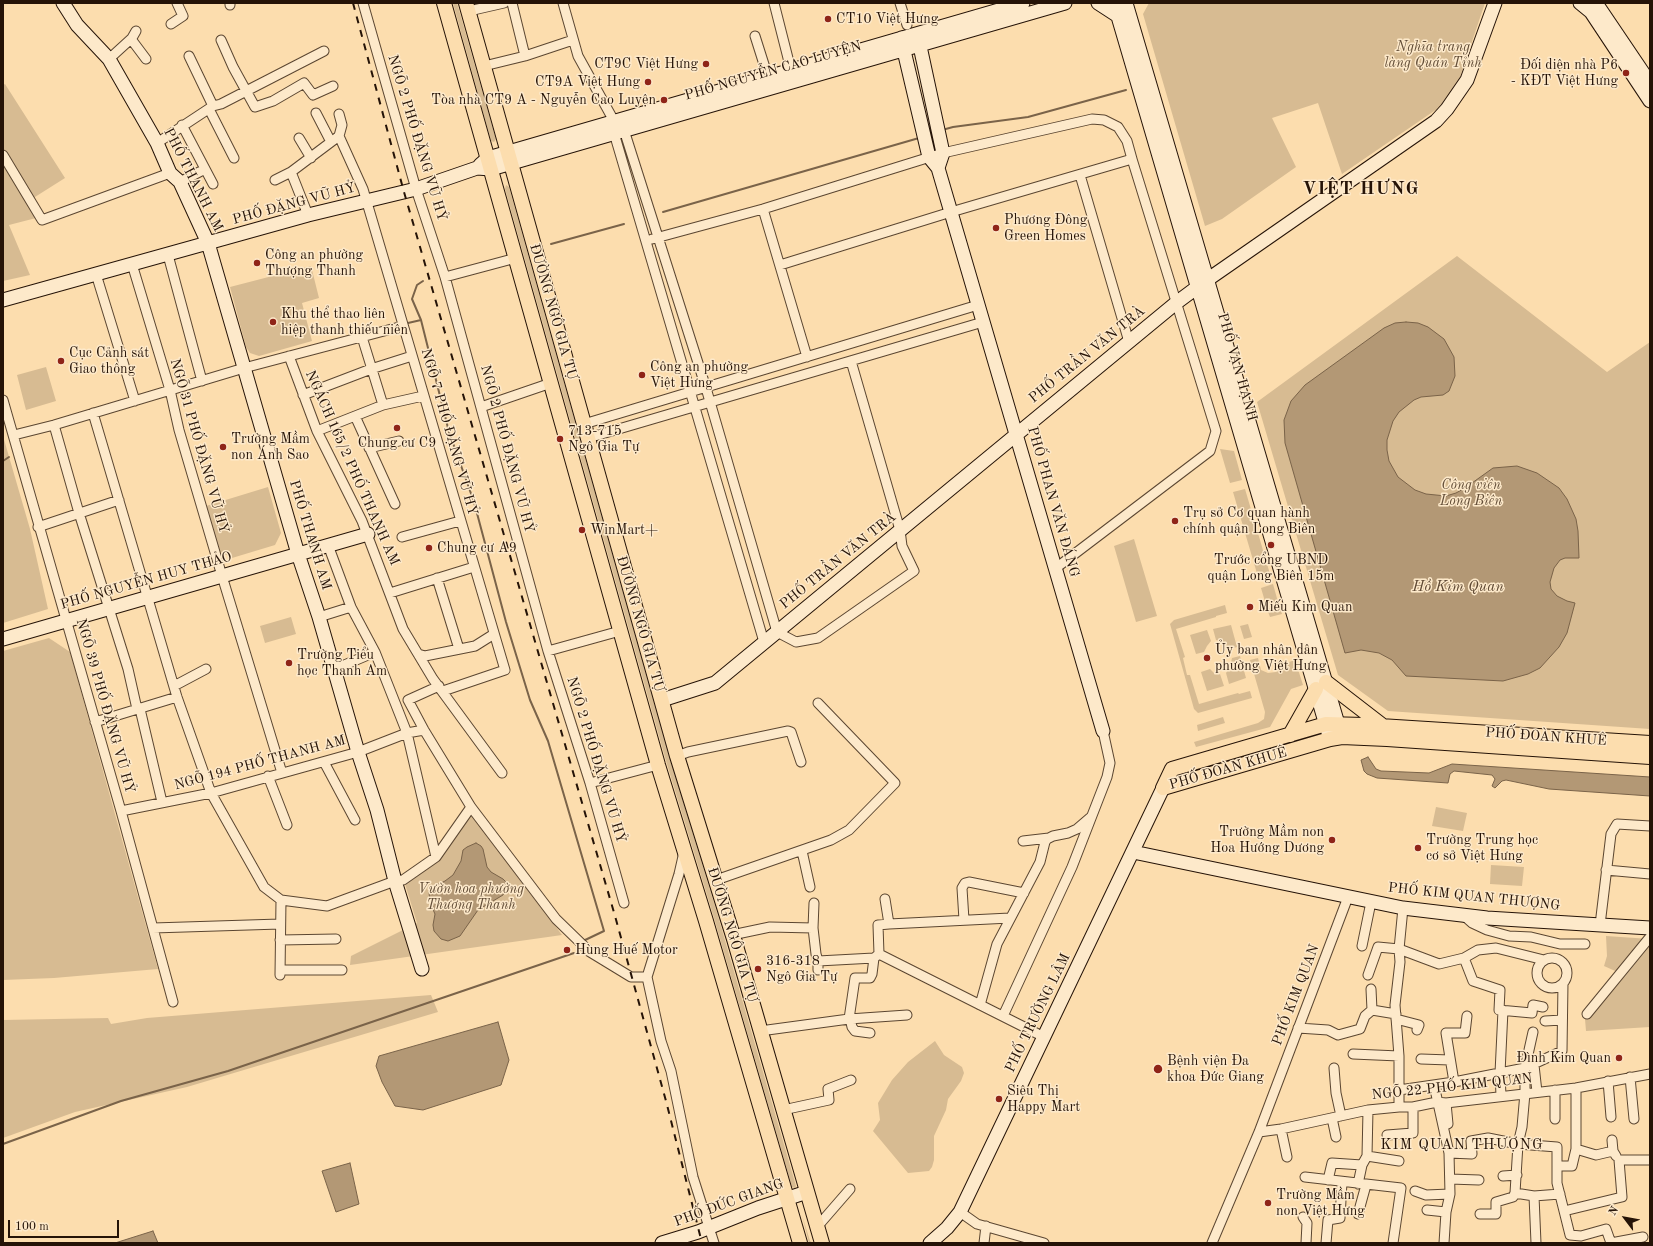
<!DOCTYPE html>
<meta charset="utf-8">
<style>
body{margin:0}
#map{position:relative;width:1653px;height:1246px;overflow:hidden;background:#fcddae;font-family:"Old Standard TT",serif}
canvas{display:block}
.frame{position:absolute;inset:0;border:4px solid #251307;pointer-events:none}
.north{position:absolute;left:1605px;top:1198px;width:40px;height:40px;-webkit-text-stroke:3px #fde9ca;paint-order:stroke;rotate:302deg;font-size:11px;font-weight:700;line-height:16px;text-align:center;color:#251307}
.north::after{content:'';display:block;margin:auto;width:14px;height:18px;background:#251307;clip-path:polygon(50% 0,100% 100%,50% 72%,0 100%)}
.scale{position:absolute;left:8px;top:1220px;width:111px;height:18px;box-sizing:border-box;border:2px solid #251307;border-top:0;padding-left:5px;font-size:12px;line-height:14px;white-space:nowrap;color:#251307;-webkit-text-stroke:3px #fde9ca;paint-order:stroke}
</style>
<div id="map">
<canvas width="1653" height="1246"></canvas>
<div class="frame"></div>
<div class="north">N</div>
<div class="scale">100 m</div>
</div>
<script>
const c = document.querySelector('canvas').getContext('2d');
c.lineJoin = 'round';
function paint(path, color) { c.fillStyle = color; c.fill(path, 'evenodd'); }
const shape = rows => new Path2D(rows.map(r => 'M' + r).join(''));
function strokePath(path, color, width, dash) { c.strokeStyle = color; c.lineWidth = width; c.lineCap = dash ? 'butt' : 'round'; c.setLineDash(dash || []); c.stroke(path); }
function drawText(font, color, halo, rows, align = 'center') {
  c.font = font + ' "Old Standard TT",serif'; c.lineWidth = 3; c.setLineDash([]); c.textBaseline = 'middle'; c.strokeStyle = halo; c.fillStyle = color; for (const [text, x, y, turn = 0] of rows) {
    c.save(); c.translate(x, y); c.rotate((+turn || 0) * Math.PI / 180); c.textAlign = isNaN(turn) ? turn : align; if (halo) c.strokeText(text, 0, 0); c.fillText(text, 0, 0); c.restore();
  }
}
paint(shape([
 [453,3,457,3,496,139,494,142,491,141],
 [1149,3,1485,3,1456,89,1437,109,1342,174,1318,103,1272,118,1296,167,1222,219,1205,226,1143,14],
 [5,84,65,178,27,202,36,218,9,225,30,275,3,281,3,85],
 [506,185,509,187,670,759,718,916,796,1186,795,1188,792,1187,714,918,666,761,505,189],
 [1457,256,1607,372,1650,342,1650,729,1388,711,1338,675,1257,402],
 [311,266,319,298,302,303,312,341,259,356,250,353,246,347,230,287],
 [46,367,56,401,26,410,17,375],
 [3,436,30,529,48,609,3,623],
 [1220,449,1234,451,1242,480,1230,483],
 [268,487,281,533,275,545,232,558,219,551,206,506],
 [1245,489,1270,574,1258,577,1233,492],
 [1134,539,1157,616,1136,622,1114,546],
 [1273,584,1278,602,1266,605,1261,588],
 [1225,605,1227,613,1216,616,1216,617,1176,629,1185,657,1183,658,1187,675,1190,675,1199,704,1238,693,1239,694,1250,691,1252,698,1198,713,1194,709,1170,624,1174,620],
 [1279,605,1282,614,1270,617,1267,609],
 [291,617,296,634,265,643,260,626],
 [1248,624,1252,637,1244,639,1240,626],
 [1231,625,1237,647,1230,649,1223,642,1216,640,1213,629],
 [1207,630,1211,641,1207,646,1204,652,1196,654,1190,635],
 [49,638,70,652,158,969,54,978,3,980,3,651],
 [1240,656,1246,678,1229,684,1226,673,1230,667,1232,658],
 [1258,658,1261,670,1268,673,1276,672,1283,664,1295,660,1303,685,1291,689,1270,727,1196,747,1194,742,1258,723,1264,719,1265,712,1250,660],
 [1210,669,1214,673,1220,674,1224,686,1207,691,1201,672],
 [1223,717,1225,723,1198,731,1197,725],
 [1436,807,1467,813,1463,831,1432,826],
 [471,813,562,935,350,965,351,956,417,923,405,884,441,856],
 [1491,865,1524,867,1522,886,1490,884],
 [1606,936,1650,939,1650,1027,1586,1031,1585,1019,1622,974,1604,966,1607,956],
 [431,995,438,1012,187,1087,75,1112,3,1138,3,1020,108,1018,111,1024,147,1018],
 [935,1041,944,1055,962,1067,964,1073,961,1081,948,1099,946,1110,934,1136,934,1160,932,1167,929,1171,908,1173,873,1131,880,1120,878,1103,892,1080,908,1062],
 [802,1215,810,1241,813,1243,809,1243]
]), '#d7bb92');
const water = shape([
 [1406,322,1418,323,1428,327,1444,339,1454,357,1455,376,1449,391,1443,395,1421,397,1414,400,1399,412,1393,421,1387,440,1387,450,1389,461,1398,477,1415,490,1426,494,1446,496,1456,493,1465,488,1493,468,1517,466,1537,473,1559,488,1567,499,1576,519,1578,531,1579,558,1565,558,1560,560,1554,568,1550,582,1551,589,1557,596,1567,601,1575,603,1567,633,1559,647,1540,668,1528,674,1503,681,1406,676,1392,660,1379,653,1361,650,1345,653,1285,443,1284,420,1291,401,1305,385,1384,328,1395,323,1406,322],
 [1368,757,1376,769,1381,771,1429,773,1452,764,1650,777,1650,796,1549,789,1506,780,1502,781,1495,788,1492,786,1495,779,1492,775,1454,771,1450,774,1448,783,1377,778,1367,774,1364,771,1361,760,1368,757],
 [476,843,481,846,483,849,487,867,491,872,503,879,507,883,507,887,503,895,478,910,460,936,448,941,441,939,434,931,433,925,435,914,430,903,429,892,436,885,445,881,453,875,461,861,463,850,467,847,476,843],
 [498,1022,509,1060,501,1085,423,1110,395,1106,382,1082,376,1066,379,1056,498,1022],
 [350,1163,359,1204,336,1212,322,1171,350,1163],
 [153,1231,158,1243,115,1243,153,1231]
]);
paint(water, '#b39875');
strokePath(water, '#7a6349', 1);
strokePath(shape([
 [942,130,953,127,1028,117,1126,90],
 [663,212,919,138],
 [551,244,624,224],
 [423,281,417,285,412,299,421,320,449,432,474,502,506,622,530,700,548,741,604,931,583,941],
 [408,323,421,320],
 [3,461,9,457],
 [3,1144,121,1101,228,1071,574,953]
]), '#7a6349', 2);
const street = shape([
 [230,3,230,5],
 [363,3,416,189,445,277,548,651,590,783,624,903],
 [512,3,525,56],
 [563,3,578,56,614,121],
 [774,3,791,70],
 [900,3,907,25],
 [469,11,504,3],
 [171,24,183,16,177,3],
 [755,36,768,77],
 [131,39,146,59],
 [221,40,233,67,255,107,273,101,304,83,313,95,333,86],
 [189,56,213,106],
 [109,59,132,38,136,31],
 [484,66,525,56,573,40],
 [209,109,234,158],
 [316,113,331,142],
 [182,125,213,184],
 [624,130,706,388,777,632,796,642,818,638,914,571,902,546,900,530,851,361],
 [614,133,764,642],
 [339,136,363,189,505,670,443,691],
 [299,138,311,158],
 [157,143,213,106,221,104,324,51],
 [3,155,42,220,170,173],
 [291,172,308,215],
 [1080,175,1129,342],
 [275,180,291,172,339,136,342,125,339,114],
 [180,182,205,169],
 [763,209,807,357],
 [652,239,763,209,943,153,1092,119,1104,120,1118,127,1127,141,1132,159],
 [168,255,202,381],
 [132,264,170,390,179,430,222,576,282,773],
 [780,265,951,212,1132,159,1216,431,1210,451,1056,568],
 [96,274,135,401],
 [445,277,516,258],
 [362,337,383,405],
 [289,356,317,431,362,521,403,629,433,679,502,773],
 [303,395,371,369,412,356],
 [3,400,121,811,173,1002],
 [481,407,551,383],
 [93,413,177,697,211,793,264,887,281,900],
 [355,416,395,504],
 [584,424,978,305],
 [54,425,79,513,128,669,137,709],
 [317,431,383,405,423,396],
 [14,435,54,425,244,368,403,326],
 [588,438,983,322],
 [369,448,399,441],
 [38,527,119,500],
 [402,537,460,521],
 [328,545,351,607,375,652,407,733,436,857],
 [437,578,459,649],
 [390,593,474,567],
 [319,617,351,607],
 [548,651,620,631],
 [418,654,425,656,475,646,494,634],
 [335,669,375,652],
 [174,686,206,669],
 [439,686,408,700,424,730,471,807,556,919,590,952,631,977,647,977,679,874,684,852],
 [140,709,162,802],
 [95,722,177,697],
 [677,756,688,752,788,731,791,732,801,762],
 [324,762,355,820],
 [268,776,287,825],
 [590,783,658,765],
 [121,811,211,793,358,752,407,733,424,730],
 [1023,841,1049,838],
 [802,851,810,887],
 [1606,870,1650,874],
 [716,880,831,840,849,830,895,783,818,703],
 [281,900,327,906,395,881,403,880,436,857,471,807],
 [814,903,813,928,816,954,818,961,818,970],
 [1463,915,1472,923,1487,930,1509,936,1531,937,1560,944,1585,944],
 [964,920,962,888,965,883,969,882,1024,893],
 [889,924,1010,918],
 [1600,925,1611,834,1617,824,1650,826],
 [153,928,280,924],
 [732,935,770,927,813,928],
 [280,940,336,939],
 [1362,946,1371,902],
 [879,954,1044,1037],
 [879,954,878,925,889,924,885,899],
 [1464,958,1473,981,1500,990,1499,1010,1532,1013,1533,1005,1543,1007],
 '1537 973a15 15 0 1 1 30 0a15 15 0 1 1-30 0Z',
 [818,961,874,958],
 [280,970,342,970],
 [280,975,281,900],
 [1368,975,1378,947,1399,949,1439,964,1464,958,1478,950,1496,948,1544,960],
 [647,977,661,1041,671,1071,693,1177,714,1243],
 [1371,989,1372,1010],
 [980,1005,997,944,1040,862,1045,842,1047,839,1053,836,1068,833,1077,829,1091,817],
 [1587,1014,1650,937],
 [1003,1016,1072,867,1107,777,1110,763,1103,731],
 [850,1018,852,1027,855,1031,870,1033],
 [849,1019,907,1015],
 [1396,1019,1419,1025,1417,1030],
 [1545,1021,1562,1020],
 [1298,1028,1328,1030,1338,1035,1360,1029,1365,1016,1372,1010,1396,1014],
 [760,1031,849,1019,855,978,870,978,872,974,874,958,879,954],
 [1533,1032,1525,1068,1525,1093,1522,1127,1518,1144,1515,1193,1534,1196,1536,1243],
 [1353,1054,1399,1056],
 [1421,1059,1450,1060],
 [1534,1065,1537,1092],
 [1334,1068,1336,1093,1341,1116],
 [1630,1077,1634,1119],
 [1608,1081,1611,1117],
 [1454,1082,1446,1033,1465,1033,1467,1016],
 [1434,1085,1449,1153,1450,1194,1446,1212,1444,1243],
 [1399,1090,1454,1082,1525,1068,1562,1051,1563,983],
 [1555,1090,1555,1119],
 [1501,1096,1500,1073,1503,1010],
 [1446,1103,1448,1124],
 [1399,1107,1399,1056,1395,1005,1400,962,1399,949,1403,908],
 [783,1110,829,1100,828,1089,851,1080],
 [1332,1118,1336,1137],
 [1281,1129,1287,1157],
 [1259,1132,1281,1129,1368,1110,1399,1107,1413,1107,1437,1102,1446,1103,1576,1088,1650,1074],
 [1387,1135,1413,1133,1413,1107],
 [1612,1140,1613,1151,1616,1156],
 [1576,1149,1596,1155,1613,1151],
 [1449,1153,1472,1154,1471,1141,1488,1138,1518,1144,1557,1147,1557,1183,1570,1235,1581,1236,1606,1229,1611,1243],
 [1367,1156,1399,1161],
 [1557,1166,1572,1166,1576,1149,1576,1088],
 [1503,1176,1517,1175],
 [1305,1177,1401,1188,1393,1243],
 [1450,1179,1479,1180],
 [1328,1180,1332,1163,1362,1165],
 [1358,1184,1362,1165,1367,1156,1368,1110],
 [1415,1191,1426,1195,1450,1194],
 [1534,1196,1560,1194],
 [1427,1210,1446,1212],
 [1564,1211,1622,1197,1619,1160,1650,1160],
 [960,1212,977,1224,1044,1243],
 [1358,1214,1366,1185],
 [1480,1214,1496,1214,1496,1202,1513,1197,1515,1193],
 [1303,1217,1307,1223,1306,1243],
 [817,1227,850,1189],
 [984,1243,986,1226],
 [1212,1243,1259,1132,1348,897],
 [1326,1243,1328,1220,1340,1218,1342,1182],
 [1611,1243,1643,1237]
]);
const secondary = shape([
 [63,3,77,25,109,59,157,143,170,173,180,182,208,243,298,554,319,617,358,752,377,810,395,881,422,969],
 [1098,3,1118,16],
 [1114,3,1330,739],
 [1126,3,1341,734],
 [1580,3,1591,12,1650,101],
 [1596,3,1650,83],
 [918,37,943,153,938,168],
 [901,38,929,157,938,168,1103,731],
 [480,165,488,158,1023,3],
 [3,300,308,215,416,189,477,168,491,169,1065,3],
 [3,639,368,534],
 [662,700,715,683,1176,303,1207,280,1436,121,1447,109,1467,80,1495,3],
 [1133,852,1403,908,1487,918,1650,928],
 [662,1243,698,1232,758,1208,807,1192],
 [930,1243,947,1228,960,1212,1163,788]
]);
const primary = shape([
 [444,3,658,765,706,921,800,1243],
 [466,3,677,756,734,939,822,1243],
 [1326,682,1383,726],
 [1290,735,1316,689],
 [1163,788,1172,769,1326,724,1364,725,1650,743],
 [1163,788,1330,739,1342,737,1387,739,1650,757]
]);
strokePath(street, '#5b4631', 11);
strokePath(secondary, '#251307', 15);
strokePath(primary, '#251307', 16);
strokePath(street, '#fde9ca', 9);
strokePath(secondary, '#fde9ca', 13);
strokePath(primary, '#fcddae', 14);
strokePath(shape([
 [353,3,404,192,615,916,666,1101,702,1243]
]), '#251307', 2, [7, 7]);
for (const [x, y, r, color] of [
 [828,19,4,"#8f2418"],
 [706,64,4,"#8f2418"],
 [1626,73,4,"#8f2418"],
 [648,82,4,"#8f2418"],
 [664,100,4,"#8f2418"],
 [996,228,4,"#8f2418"],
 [257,263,4,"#8f2418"],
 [273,322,4,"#8f2418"],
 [61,361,4,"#8f2418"],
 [642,375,4,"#8f2418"],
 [397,428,4,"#8f2418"],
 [560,439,4,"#8f2418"],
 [223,447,4,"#8f2418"],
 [1175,521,4,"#8f2418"],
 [582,530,4,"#8f2418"],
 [1271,545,4,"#8f2418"],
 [429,548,4,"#8f2418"],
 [1250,607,4,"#8f2418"],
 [1207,658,4,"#8f2418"],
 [289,663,4,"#8f2418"],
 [1332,840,4,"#8f2418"],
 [1418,848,4,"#8f2418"],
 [567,950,4,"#8f2418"],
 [758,969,4,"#8f2418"],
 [1619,1058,4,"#8f2418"],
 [1158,1069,5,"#8f2418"],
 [999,1099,4,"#8f2418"],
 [1268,1203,4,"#8f2418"]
]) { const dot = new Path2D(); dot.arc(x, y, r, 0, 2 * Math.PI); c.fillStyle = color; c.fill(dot); strokePath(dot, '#fde9ca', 1.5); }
drawText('14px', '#251307', '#fde9ca', [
 ["CT10 Việt Hưng",836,19],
 ["CT9C Việt Hưng",698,64,"right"],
 ["Đối diện nhà P6",1618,65,"right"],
 ["- KĐT Việt Hưng",1618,81,"right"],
 ["CT9A Việt Hưng",640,82,"right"],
 ["Tòa nhà CT9 A - Nguyễn Cao Luyện",656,100,"right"],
 ["Phương Đông",1004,220],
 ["Green Homes",1004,236],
 ["Công an phường",265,255],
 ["Thượng Thanh",265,271],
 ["Khu thể thao liên",281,314],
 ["hiệp thanh thiếu niên",281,330],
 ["Cục Cảnh sát",69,353],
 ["Giao thông",69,369],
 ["Công an phường",650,367],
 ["Việt Hưng",650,383],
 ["713-715",568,431],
 ["Ngô Gia Tự",568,447],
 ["Trường Mầm",231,439],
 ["non Ánh Sao",231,455],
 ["Chung cư C9",397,443,"center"],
 ["Trụ sở Cơ quan hành",1183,513],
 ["chính quận Long Biên",1183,529],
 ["WinMart+",590,530],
 ["Chung cư A9",437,548],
 ["Trước cổng UBND",1271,560,"center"],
 ["quận Long Biên 15m",1271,576,"center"],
 ["Miếu Kim Quan",1258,607],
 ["Ủy ban nhân dân",1215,650],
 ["phường Việt Hưng",1215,666],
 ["Trường Tiểu",297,655],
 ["học Thanh Am",297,671],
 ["Trường Mầm non",1324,832,"right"],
 ["Hoa Hướng Dương",1324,848,"right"],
 ["Trường Trung học",1426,840],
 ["cơ sở Việt Hưng",1426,856],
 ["Hùng Huế Motor",575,950],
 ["316-318",766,961],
 ["Ngô Gia Tự",766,977],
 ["Đình Kim Quan",1611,1058,"right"],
 ["Bệnh viện Đa",1167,1061],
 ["khoa Đức Giang",1167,1077],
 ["Siêu Thị",1007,1091],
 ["Happy Mart",1007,1107],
 ["Trường Mầm",1276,1195],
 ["non Việt Hưng",1276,1211]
], 'left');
drawText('italic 14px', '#634e38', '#fde9ca', [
 ["Nghĩa trang",1433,47],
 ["làng Quán Tỉnh",1433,63],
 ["Công viên",1471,485],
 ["Long Biên",1471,501],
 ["Vườn hoa phường",471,889],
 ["Thượng Thanh",471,905]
]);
drawText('14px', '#251307', '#fde9ca', [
 ["PHỐ NGUYỄN CAO LUYỆN",773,71,-16],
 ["NGÕ 2 PHỐ ĐẶNG VŨ HỶ",417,138,73],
 ["PHỐ THANH AM",193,180,63],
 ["PHỐ ĐẶNG VŨ HỶ",294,204,-15],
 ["ĐƯỜNG NGÔ GIA TỰ",553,312,74],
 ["PHỐ TRẦN VĂN TRÀ",1087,355,-39],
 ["PHỐ VẠN HẠNH",1237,367,74],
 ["NGÕ 7 PHỐ ĐẶNG VŨ HỶ",449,432,74],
 ["NGÕ 31 PHỐ ĐẶNG VŨ HỶ",199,446,74],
 ["NGÕ 2 PHỐ ĐẶNG VŨ HỶ",507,449,75],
 ["NGÁCH 165/2 PHỐ THANH AM",352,468,66],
 ["PHỐ PHAN VĂN ĐÁNG",1053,502,74],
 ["PHỐ THANH AM",310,535,73],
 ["PHỐ TRẦN VĂN TRÀ",838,561,-39],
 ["PHỐ NGUYỄN HUY THẢO",146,581,-16],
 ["ĐƯỜNG NGÔ GIA TỰ",640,624,74],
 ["NGÕ 39 PHỐ ĐẶNG VŨ HỶ",105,706,74],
 ["PHỐ ĐOÀN KHUÊ",1546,737,4],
 ["NGÕ 2 PHỐ ĐẶNG VŨ HỶ",596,760,73],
 ["NGÕ 194 PHỐ THANH AM",260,763,-15],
 ["PHỐ ĐOÀN KHUÊ",1228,769,-16],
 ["PHỐ KIM QUAN THƯỢNG",1474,897,6],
 ["ĐƯỜNG NGÔ GIA TỰ",732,935,73],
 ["PHỐ KIM QUAN",1296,995,-69],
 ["PHỐ TRƯỜNG LÂM",1038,1013,-64],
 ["NGÕ 22 PHỐ KIM QUAN",1452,1087,-6],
 ["PHỐ ĐỨC GIANG",729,1203,-20]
]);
drawText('italic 15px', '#5e4833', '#fde9ca', [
 ["Hồ Kim Quan",1458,587]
]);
c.letterSpacing = '1px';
drawText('15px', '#251307', '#fde9ca', [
 ["KIM QUAN THƯỢNG",1462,1145]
]);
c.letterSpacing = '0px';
c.letterSpacing = '1px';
drawText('bold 18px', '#251307', '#fde9ca', [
 ["VIỆT HƯNG",1361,189]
]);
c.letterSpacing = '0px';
</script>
